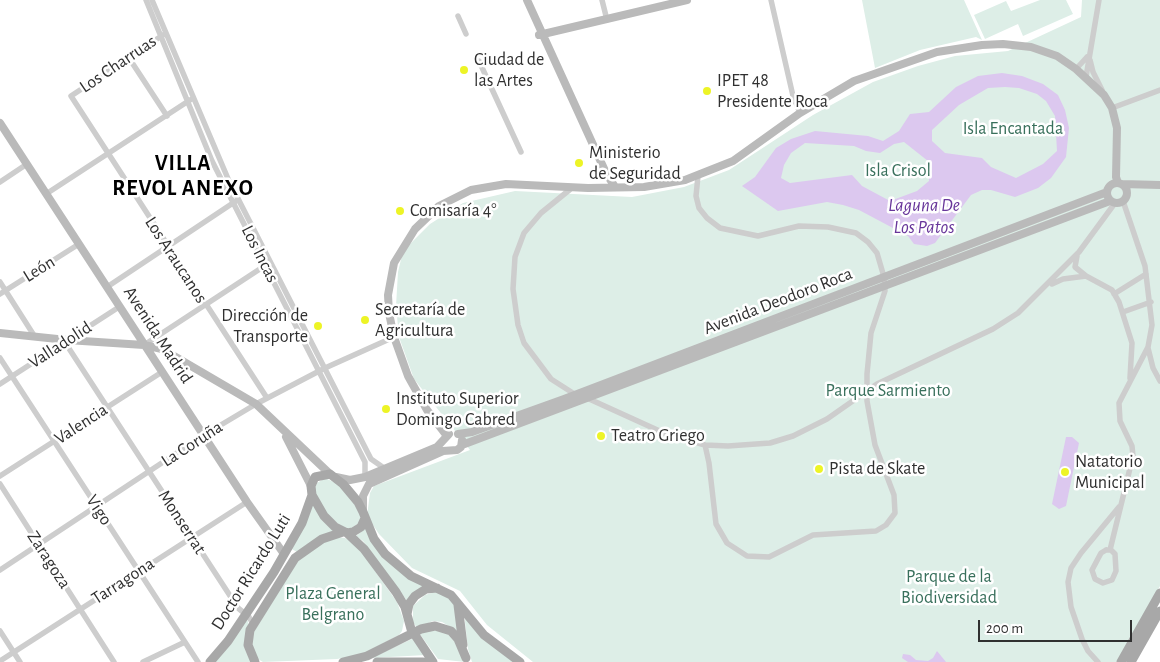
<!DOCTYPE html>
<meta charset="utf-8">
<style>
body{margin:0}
#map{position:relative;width:1160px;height:662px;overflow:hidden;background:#fff;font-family:"Alegreya Sans",sans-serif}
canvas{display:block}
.scale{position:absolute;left:978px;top:620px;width:154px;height:22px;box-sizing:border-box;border:2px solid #303030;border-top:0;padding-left:6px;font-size:15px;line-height:18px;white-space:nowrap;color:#303030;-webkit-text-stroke:4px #fff;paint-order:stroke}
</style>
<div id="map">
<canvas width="1160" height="662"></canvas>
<div class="scale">200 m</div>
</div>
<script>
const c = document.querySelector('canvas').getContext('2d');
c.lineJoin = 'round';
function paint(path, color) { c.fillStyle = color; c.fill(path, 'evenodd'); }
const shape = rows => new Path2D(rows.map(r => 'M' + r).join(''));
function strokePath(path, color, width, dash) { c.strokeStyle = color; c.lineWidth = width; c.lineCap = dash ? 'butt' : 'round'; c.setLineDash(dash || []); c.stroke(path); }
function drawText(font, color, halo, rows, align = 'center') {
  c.font = font + ' "Alegreya Sans",sans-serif'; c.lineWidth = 5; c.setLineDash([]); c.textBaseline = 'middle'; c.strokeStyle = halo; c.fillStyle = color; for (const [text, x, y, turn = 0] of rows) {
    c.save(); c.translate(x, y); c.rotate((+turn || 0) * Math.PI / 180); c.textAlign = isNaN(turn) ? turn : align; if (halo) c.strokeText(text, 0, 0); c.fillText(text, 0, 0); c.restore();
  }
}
paint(shape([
 [862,0,964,0,982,40,976,37,920,50,875,68],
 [1040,0,1066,0,1073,14,1023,36,1018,24,985,39,974,15,1006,1,1011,11],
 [1082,0,1160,0,1160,586,1119,662,533,662,487,625,460,591,412,568,379,534,367,516,370,493,374,486,470,450,414,379,399,337,396,306,398,272,403,251,430,224,463,203,515,191,632,197,684,187,729,170,813,115,873,82,918,66,955,56,1008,51,1081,17],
 [325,478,338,484,353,501,361,516,359,523,350,529,342,527,328,515,316,497,315,488,317,483],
 [311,501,322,520,337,531,297,552,290,548],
 [366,528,369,536,426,586,407,601,363,541,356,536],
 [336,537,345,538,356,544,397,602,404,621,402,631,399,635,361,655,337,659,263,662,258,659,251,643,253,633,298,560,312,548],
 [435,592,443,592,456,606,459,632,442,622,433,621,417,628,413,622,413,606,425,595],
 [464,613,517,662,472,662,468,649],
 [247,618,249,626,244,646,251,662,214,662,231,644],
 [430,630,446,632,456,643,465,662,438,659,419,633],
 [414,638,426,655,371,658]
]), '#ddeee7');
paint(shape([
 [1002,73,1022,76,1043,84,1058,95,1065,110,1069,128,1066,157,1051,178,1038,188,1015,197,991,190,982,190,971,195,935,243,927,246,914,244,908,236,859,210,843,205,827,202,778,211,742,186,755,177,776,148,791,139,815,131,868,136,883,141,899,131,910,114,929,112,956,87,978,76],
 [1005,87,1019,88,1037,94,1046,101,1055,116,1057,151,1043,164,1016,178,991,167,982,158,945,153,932,141,932,130,959,105,988,88],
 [904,142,928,161,929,181,917,191,890,201,862,186,852,175,790,183,781,178,784,165,791,153,805,143,854,146,866,151,880,153,894,144],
 [1066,437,1072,437,1079,443,1066,506,1059,509,1052,504],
 [937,651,946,662,908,662,902,658,903,654,910,655,916,660,928,661,933,658]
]), '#dcc8ef');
strokePath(shape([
 [146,0,212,161,365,462,365,477],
 [152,0,229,181,371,459,384,468],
 [602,0,607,20],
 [771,0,793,96,800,113],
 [458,16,466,34],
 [163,35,71,96,267,398],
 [129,58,167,116],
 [1090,60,1093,72,1102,90],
 [479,61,521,152],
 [1076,69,1087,57],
 [1086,77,1099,0],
 [1112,108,1160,90],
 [698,176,696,196,699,208,707,218,720,228,758,236,799,226,828,227,856,233,868,242,877,253,884,277,885,291,871,333,867,374,867,401,875,445,894,495,895,513,886,525,876,531,813,535,769,557,747,556,727,543,716,524,709,463,705,445],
 [0,182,27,164],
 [573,187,541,213,524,233,515,257,513,289,518,325,524,343,551,379,576,395],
 [46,194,190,100],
 [1077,256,1075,267,1086,276],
 [0,282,35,337],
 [1052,284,1063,279,1086,276,1112,290,1119,302,1132,343,1130,378],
 [107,287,236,201],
 [0,294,79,244],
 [1114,294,1146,274],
 [1123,312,1151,302],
 [67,340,68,347,238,608,249,617,253,624],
 [144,345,269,263],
 [1148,348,1153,368,1160,381],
 [0,358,198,662],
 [0,384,119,307],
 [587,398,664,433,705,445,728,446,770,443,793,436,827,419,877,384,993,329,1018,313,1079,252,1115,203],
 [0,476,162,372],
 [0,484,114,662],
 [1106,550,1111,550,1115,554,1116,571,1112,580,1103,583,1095,579,1092,570,1101,553,1106,550],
 [1110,550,1133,456,1132,446,1120,421,1119,403,1148,347,1152,325,1145,266,1123,201],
 [0,570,204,435,256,404,325,368,394,337],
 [0,631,20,662],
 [0,661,247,502],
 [143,662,185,642],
 [1098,662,1088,651,1082,639,1071,607,1068,582,1071,568,1081,553,1119,507]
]), '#cdcdcd', 5.5);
strokePath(shape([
 [527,0,606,173,615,187],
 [539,35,687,0],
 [0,123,247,502,284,554],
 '1107 193a10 10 0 1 1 20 0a10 10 0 1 1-20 0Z',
 [1122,184,1160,185],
 [0,333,67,340,144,345,162,349,256,404,330,474],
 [458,434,472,432,564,399,1107,192],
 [447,436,427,410,408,376,394,337,389,313,388,295,394,263,415,229,439,206,471,190,506,184,588,188,644,187,685,180,733,161,800,113,854,81,937,52,982,45,1003,44,1031,47,1057,56,1076,69,1104,95,1112,108,1117,128,1116,177,1118,183],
 [286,437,311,486],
 [462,445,1110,201],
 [336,477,350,480,365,477,437,447,449,434],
 [363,510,363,496,369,484,443,451,457,450,461,447,462,440]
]), '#bababa', 8);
strokePath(shape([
 [365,518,361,527,353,532,347,533,335,527,324,516,312,495,311,486,315,477,330,474,343,484,358,502,363,512,374,539,385,554,411,576,451,595,484,635,520,662],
 [347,533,364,549,396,592,405,607,411,629,433,662],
 [458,605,463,645],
 [407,614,409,604,415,596,426,589,437,588],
 [210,662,228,641,274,572,302,523,312,495],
 [255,662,248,645,250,630,295,558,322,539,343,532],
 [343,662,367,656,421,629,435,626,451,631,458,639,466,658],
 [377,662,423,662],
 [1121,662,1160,593],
 [1131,662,1160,611]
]), '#a8a8a8', 9);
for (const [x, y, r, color] of [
 [464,70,5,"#edf426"],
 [707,91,5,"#edf426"],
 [579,163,5,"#edf426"],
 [400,211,5,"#edf426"],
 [365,320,5,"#edf426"],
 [318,326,5,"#edf426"],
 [386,409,5,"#edf426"],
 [601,436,5,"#edf426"],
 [819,469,5,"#edf426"],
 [1065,472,5,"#edf426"]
]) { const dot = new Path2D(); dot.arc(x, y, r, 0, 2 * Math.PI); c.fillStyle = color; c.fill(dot); strokePath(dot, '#fff', 2); }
drawText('18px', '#303030', '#fff', [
 ["Ciudad de",474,60],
 ["las Artes",474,81],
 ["IPET 48",717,81],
 ["Presidente Roca",717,102],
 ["Ministerio",589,153],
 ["de Seguridad",589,174],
 ["Comisaría 4°",410,211],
 ["Secretaría de",375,310],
 ["Agricultura",375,331],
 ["Dirección de",308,316,"right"],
 ["Transporte",308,337,"right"],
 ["Instituto Superior",396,399],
 ["Domingo Cabred",396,420],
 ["Teatro Griego",611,436],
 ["Natatorio",1075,462],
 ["Municipal",1075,483],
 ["Pista de Skate",829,469]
], 'left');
drawText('18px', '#303030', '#fff', [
 ["Los Charruas",118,64,-34],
 ["Los Incas",260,254,63],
 ["Los Araucanos",176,260,57],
 ["León",39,269,-32],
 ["Avenida Deodoro Roca",778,301,-21],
 ["Avenida Madrid",158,335,57],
 ["Valladolid",60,345,-33],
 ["Valencia",81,424,-33],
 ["La Coruña",192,444,-33],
 ["Vigo",99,510,57],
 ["Monserrat",182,522,57],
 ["Zaragoza",49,560,57],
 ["Doctor Ricardo Luti",251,572,-58],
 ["Tarragona",123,581,-33]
]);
drawText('18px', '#39705c', '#fff', [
 ["Isla Encantada",1013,129],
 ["Isla Crisol",898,171],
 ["Parque Sarmiento",888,391],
 ["Parque de la",949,577],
 ["Biodiversidad",949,598],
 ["Plaza General",333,594],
 ["Belgrano",333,615]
]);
drawText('italic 19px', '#68369a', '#fff', [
 ["Laguna De",924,205],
 ["Los Patos",924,227]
]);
c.letterSpacing = '1px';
drawText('bold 22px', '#000', '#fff', [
 ["VILLA",183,163],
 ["REVOL ANEXO",183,188]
]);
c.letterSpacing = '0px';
</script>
